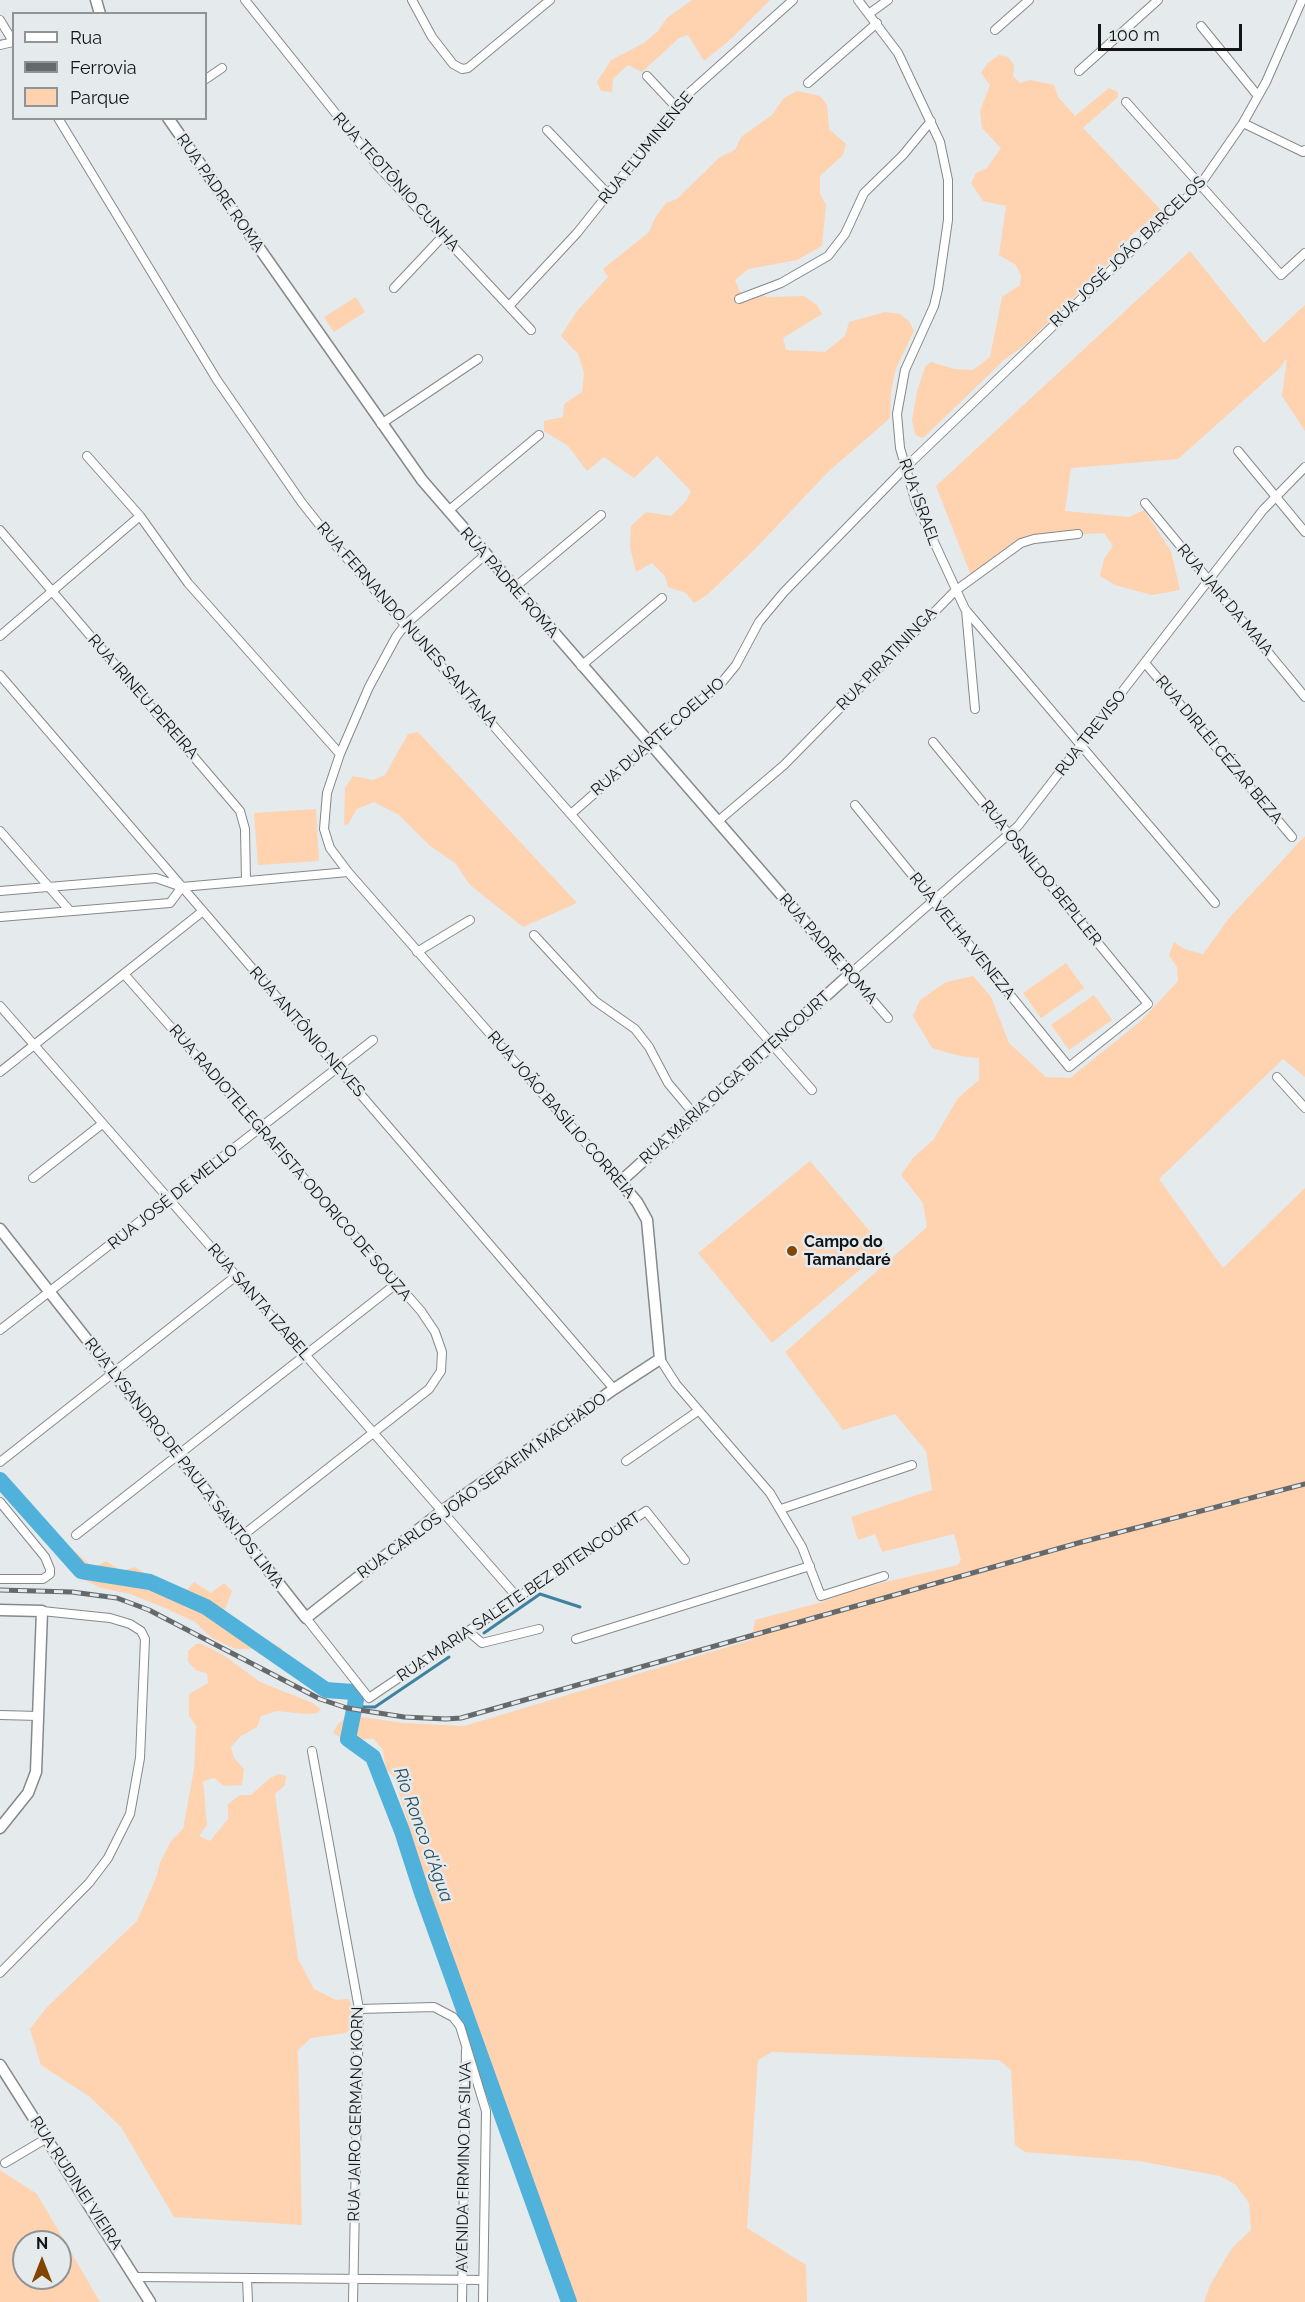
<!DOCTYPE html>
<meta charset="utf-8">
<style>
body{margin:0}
#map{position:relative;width:1305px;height:2302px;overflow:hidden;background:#e5eaed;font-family:Raleway,sans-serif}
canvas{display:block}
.legend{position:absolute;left:12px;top:12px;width:195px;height:108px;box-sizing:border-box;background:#e5eaed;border:2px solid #919497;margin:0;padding:8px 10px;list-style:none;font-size:18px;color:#131415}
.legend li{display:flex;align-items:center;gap:12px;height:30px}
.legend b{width:30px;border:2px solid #919497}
.north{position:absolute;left:12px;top:2230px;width:60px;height:60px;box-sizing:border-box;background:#e5eaed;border:2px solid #919497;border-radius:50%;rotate:0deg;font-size:16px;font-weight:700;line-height:24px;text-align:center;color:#131415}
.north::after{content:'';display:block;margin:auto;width:21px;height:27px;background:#824500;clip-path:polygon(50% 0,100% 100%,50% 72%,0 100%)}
.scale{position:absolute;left:1098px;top:24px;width:144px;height:27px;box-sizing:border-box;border:3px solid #131415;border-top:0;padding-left:8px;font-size:18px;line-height:21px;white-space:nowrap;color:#131415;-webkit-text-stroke:4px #e5eaed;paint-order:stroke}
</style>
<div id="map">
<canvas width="1305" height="2302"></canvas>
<ul class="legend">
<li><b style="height:8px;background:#fff"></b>Rua</li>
<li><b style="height:8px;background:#66696a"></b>Ferrovia</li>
<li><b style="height:16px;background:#ffd2b0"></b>Parque</li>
</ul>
<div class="north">N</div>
<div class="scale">100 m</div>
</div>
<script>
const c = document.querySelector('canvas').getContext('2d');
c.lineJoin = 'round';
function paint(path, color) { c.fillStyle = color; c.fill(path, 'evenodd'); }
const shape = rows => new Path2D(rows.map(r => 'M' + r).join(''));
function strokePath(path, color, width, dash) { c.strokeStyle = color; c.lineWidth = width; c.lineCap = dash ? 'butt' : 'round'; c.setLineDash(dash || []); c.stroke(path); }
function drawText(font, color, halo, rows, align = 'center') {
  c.font = font + ' Raleway,sans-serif'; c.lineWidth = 5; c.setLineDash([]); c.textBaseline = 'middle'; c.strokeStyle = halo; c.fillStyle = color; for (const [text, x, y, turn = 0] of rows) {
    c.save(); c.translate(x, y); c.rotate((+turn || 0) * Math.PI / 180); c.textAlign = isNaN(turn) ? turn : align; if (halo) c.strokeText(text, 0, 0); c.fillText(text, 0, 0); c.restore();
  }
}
paint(shape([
 [692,0,770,0,731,39,704,61,688,35,679,38,642,72,628,65,613,79,612,92,601,91,597,82,611,60,644,43,658,31,667,18],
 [999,55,1008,57,1014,65,1013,76,1020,83,1030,80,1054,85,1058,97,1075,116,1109,88,1118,92,1118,97,1083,128,1162,211,1131,235,1115,257,1026,344,1004,360,923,438,919,437,915,434,912,420,917,392,925,367,931,362,954,369,973,370,990,357,1002,297,1020,285,1021,276,1016,265,999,255,1006,206,983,201,971,183,976,173,987,168,1001,148,982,128,980,111,990,85,981,73,988,63],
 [797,91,820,96,827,105,829,129,846,144,843,155,820,176,820,194,826,205,822,246,797,260,748,269,735,280,740,292,757,292,767,297,804,296,817,305,822,314,783,338,786,350,825,352,845,336,849,322,885,312,900,314,909,321,914,331,896,368,891,392,890,418,829,471,755,549,707,595,694,603,686,593,668,587,665,576,652,563,636,572,630,547,631,526,646,512,671,516,686,501,691,491,657,456,634,478,604,457,587,471,568,446,544,431,544,421,563,417,564,404,582,392,584,373,578,354,561,336,577,311,608,277,603,269,649,232,655,218,666,203,677,199,720,157,735,150,741,137,772,115,784,98],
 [1190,251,1264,343,1305,305,1305,431,1282,396,1287,358,1280,368,1178,459,1071,468,1065,511,1129,517,1144,510,1171,551,1180,590,1152,595,1115,585,1100,576,1104,559,1113,546,1104,533,1032,537,972,578,936,486],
 [356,297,365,312,334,332,324,317],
 [418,732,577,903,523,927,470,885,455,863,429,845,399,815,374,802,357,809,348,824,344,825,345,788,353,776,373,780,385,775,408,734],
 [316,809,319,861,258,865,254,813],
 [1305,836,1305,1077,1283,1059,1159,1179,1223,1268,1305,1188,1305,2302,1204,2302,1210,2285,1232,2248,1251,2230,1249,2203,1236,2185,1220,2176,1139,2161,1025,2152,1015,2145,1011,2070,999,2060,772,2052,758,2060,747,2228,806,2265,807,2302,563,2302,559,2290,562,2278,545,2263,546,2245,530,2216,514,2164,513,2148,491,2100,493,2080,474,2035,447,1934,439,1923,394,1777,386,1769,383,1750,374,1739,343,1739,333,1733,338,1724,349,1715,403,1723,464,1726,751,1640,755,1620,822,1602,856,1589,958,1565,961,1560,954,1534,882,1552,875,1534,858,1540,851,1517,932,1490,926,1451,895,1414,843,1430,785,1352,927,1227,923,1203,901,1175,913,1158,934,1139,958,1098,979,1080,979,1058,960,1056,932,1048,913,1016,920,1000,946,982,973,976,991,997,1009,1043,1046,1077,1070,1078,1141,1021,1178,981,1177,967,1169,955,1174,942,1184,949,1203,954,1230,917],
 [1066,963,1084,988,1041,1018,1023,993],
 [1094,995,1112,1020,1069,1050,1051,1025],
 [810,1161,885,1249,772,1343,698,1253],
 [10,1485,46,1526,94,1568,106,1561,122,1571,135,1567,166,1586,184,1593,194,1582,211,1593,224,1583,232,1591,224,1612,236,1624,246,1625,254,1634,282,1648,282,1655,270,1658,256,1649,236,1649,212,1638,195,1622,165,1608,130,1594,101,1588,74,1575,0,1488],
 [196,1644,202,1644,225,1656,260,1682,313,1703,321,1710,317,1713,307,1714,277,1711,261,1716,257,1727,241,1736,231,1747,234,1758,244,1769,242,1785,224,1786,214,1778,203,1781,207,1825,199,1836,210,1841,228,1819,228,1804,240,1795,251,1795,270,1778,279,1774,286,1776,285,1785,275,1794,298,1959,314,1989,336,2000,349,1999,354,2012,353,2027,346,2033,311,2038,298,2050,302,2225,174,2217,121,2127,90,2097,41,2065,30,2029,47,2007,137,1921,156,1878,160,1863,171,1841,183,1829,194,1769,196,1726,189,1716,189,1694,208,1683,207,1673,197,1671,188,1662,188,1651],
 [0,2170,37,2194,100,2302,0,2302],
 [24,2242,60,2242,60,2278,24,2278]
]), '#ffd2b0');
strokePath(shape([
 [484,1633,540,1594,580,1607],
 [356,1700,363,1707,375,1707,449,1657]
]), '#3e82a0', 3);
strokePath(shape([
 [0,1480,81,1571,150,1582,206,1607,326,1690,353,1692,356,1700,348,1739,373,1757,402,1831,422,1893,569,2302]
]), '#50b1db', 16);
const minor = shape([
 [245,0,377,165,531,330],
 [412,0,432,37,453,64,462,69,468,68,550,0],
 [858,0,898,53,940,142,948,180,948,220,938,289,934,306,905,370,897,414,900,448,916,503,965,609,1215,903],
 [870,13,888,0],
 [0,20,14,43],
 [1201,26,1258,96],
 [995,30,1029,0],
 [0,45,13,42],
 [1079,71,1158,0],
 [647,76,676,107],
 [206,79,222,68],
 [808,83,877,23],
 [1126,102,1281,275,1305,253],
 [58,118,217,380,302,503,337,547,812,1090],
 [1243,123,1303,152,1305,150],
 [547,130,609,195],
 [394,288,443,236],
 [739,299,781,283,828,256,845,234,864,193,903,155,931,121],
 [509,306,577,233,688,94,793,0],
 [381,424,478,359],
 [1238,451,1305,532],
 [87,456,140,516,188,583,340,754],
 [1145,503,1305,697],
 [448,511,539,435],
 [0,530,240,811,245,829,246,881],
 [485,555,405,625,396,637,369,687,340,754,327,793,324,829,330,848,348,872,620,1182],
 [514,588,601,515],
 [966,610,975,709],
 [0,636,140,516],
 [1145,663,1292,837],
 [581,666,662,598],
 [0,675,614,1389],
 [855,805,1069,1067,1148,1004,933,742],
 [571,814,723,681,736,665,759,622,784,592,905,468,1200,185,1243,123,1266,82,1302,0],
 [717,822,784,765,955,591,1021,543,1034,539,1078,534],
 [0,831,70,911],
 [0,891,156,878,182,887,348,872],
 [0,917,170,903,182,887],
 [534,935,595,1001,635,1029,649,1047,668,1083,694,1114],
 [417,952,470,920],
 [124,974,421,1311,435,1332,442,1352,441,1371,429,1389,242,1536],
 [0,1006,518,1598],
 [888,1018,850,974,1018,826,1263,510,1305,467],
 [0,1072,203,911],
 [1277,1077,1305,1108],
 [33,1178,102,1124],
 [0,1330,373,1040],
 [660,1359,676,1384,770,1493,802,1547,821,1596,884,1576],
 [626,1461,698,1411],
 [0,1462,236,1276],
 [0,1502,45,1557,50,1569,50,1574,43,1579,0,1579],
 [781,1509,912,1465],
 [76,1535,396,1284],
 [306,1618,369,1698,646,1511,685,1560],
 [468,1631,482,1643,539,1629],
 [576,1639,810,1566],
 [0,1715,39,1716],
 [312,1751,359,2009,353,2302],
 [0,1973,89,1883,108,1858,130,1814,140,1758,145,1639,141,1631,130,1624,110,1618,42,1611],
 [359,2009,434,2007,453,2017,460,2026,486,2111,483,2302],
 [5,2163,47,2138],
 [136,2277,483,2280],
 [247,2278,248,2302],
 [462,2302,466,2050]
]);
const tertiary = shape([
 [96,0,100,14],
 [0,1229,306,1618,442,1511,614,1389,660,1359,647,1220,637,1202,620,1182,850,974,422,480,168,118],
 [0,1610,42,1611,36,1772,28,1793,0,1828],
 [0,2065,150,2302]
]);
strokePath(minor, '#84898c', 10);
strokePath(tertiary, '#84898c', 13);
strokePath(minor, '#fff', 8);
strokePath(tertiary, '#fff', 10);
const rail = shape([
 [0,1590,72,1592,117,1598,149,1610,320,1699,347,1708,404,1717,446,1719,461,1718,1078,1543,1305,1484]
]);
strokePath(rail, '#66696a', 5);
strokePath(rail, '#e5eaed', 3, [9]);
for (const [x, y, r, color] of [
 [792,1251,6,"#824500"]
]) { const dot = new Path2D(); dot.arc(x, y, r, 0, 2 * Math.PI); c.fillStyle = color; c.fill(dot); strokePath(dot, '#e5eaed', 2); }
drawText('16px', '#131415', '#e5eaed', [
 ["RUA FLUMINENSE",646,148,-51],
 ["RUA TEOTÔNIO CUNHA",396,182,48],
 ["RUA PADRE ROMA",220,193,55],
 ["RUA JOSÉ JOÃO BARCELOS",1128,252,-44],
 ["RUA ISRAEL",919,502,70],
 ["RUA PADRE ROMA",509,583,49],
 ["RUA JAIR DA MAIA",1225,600,50],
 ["RUA FERNANDO NUNES SANTANA",407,625,49],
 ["RUA PIRATININGA",887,659,-46],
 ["RUA IRINEU PEREIRA",143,697,49],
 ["RUA TREVISO",1091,733,-52],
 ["RUA DUARTE COELHO",658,737,-41],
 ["RUA DIRLEI CÉZAR BEZA",1219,750,50],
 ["RUA OSNILDO BEPLLER",1041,873,51],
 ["RUA VELHA VENEZA",962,936,51],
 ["RUA PADRE ROMA",828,949,49],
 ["RUA ANTÔNIO NEVES",307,1032,49],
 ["RUA MARIA OLGA BITTENCOURT",735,1078,-42],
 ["RUA JOÃO BASÍLIO CORREIA",561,1115,49],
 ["RUA RADIOTELEGRAFISTA ODORICO DE SOUZA",290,1163,49],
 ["RUA JOSÉ DE MELLO",173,1197,-38],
 ["RUA SANTA IZABEL",259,1302,49],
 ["RUA LYSANDRO DE PAULA SANTOS LIMA",184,1463,52],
 ["RUA CARLOS JOÃO SERAFIM MACHADO",482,1486,-36],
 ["RUA MARIA SALETE BEZ BITENCOURT",519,1597,-34],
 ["RUA JAIRO GERMANO KORN",356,2114,-89],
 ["AVENIDA FIRMINO DA SILVA",464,2167,-89],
 ["RUA RUDINEI VIEIRA",76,2183,57]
]);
drawText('bold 16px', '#131415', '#e5eaed', [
 ["Campo do",804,1242],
 ["Tamandaré",804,1260]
], 'left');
drawText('italic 18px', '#254e61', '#e5eaed', [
 ["Rio Ronco d'Água",423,1835,70]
]);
</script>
